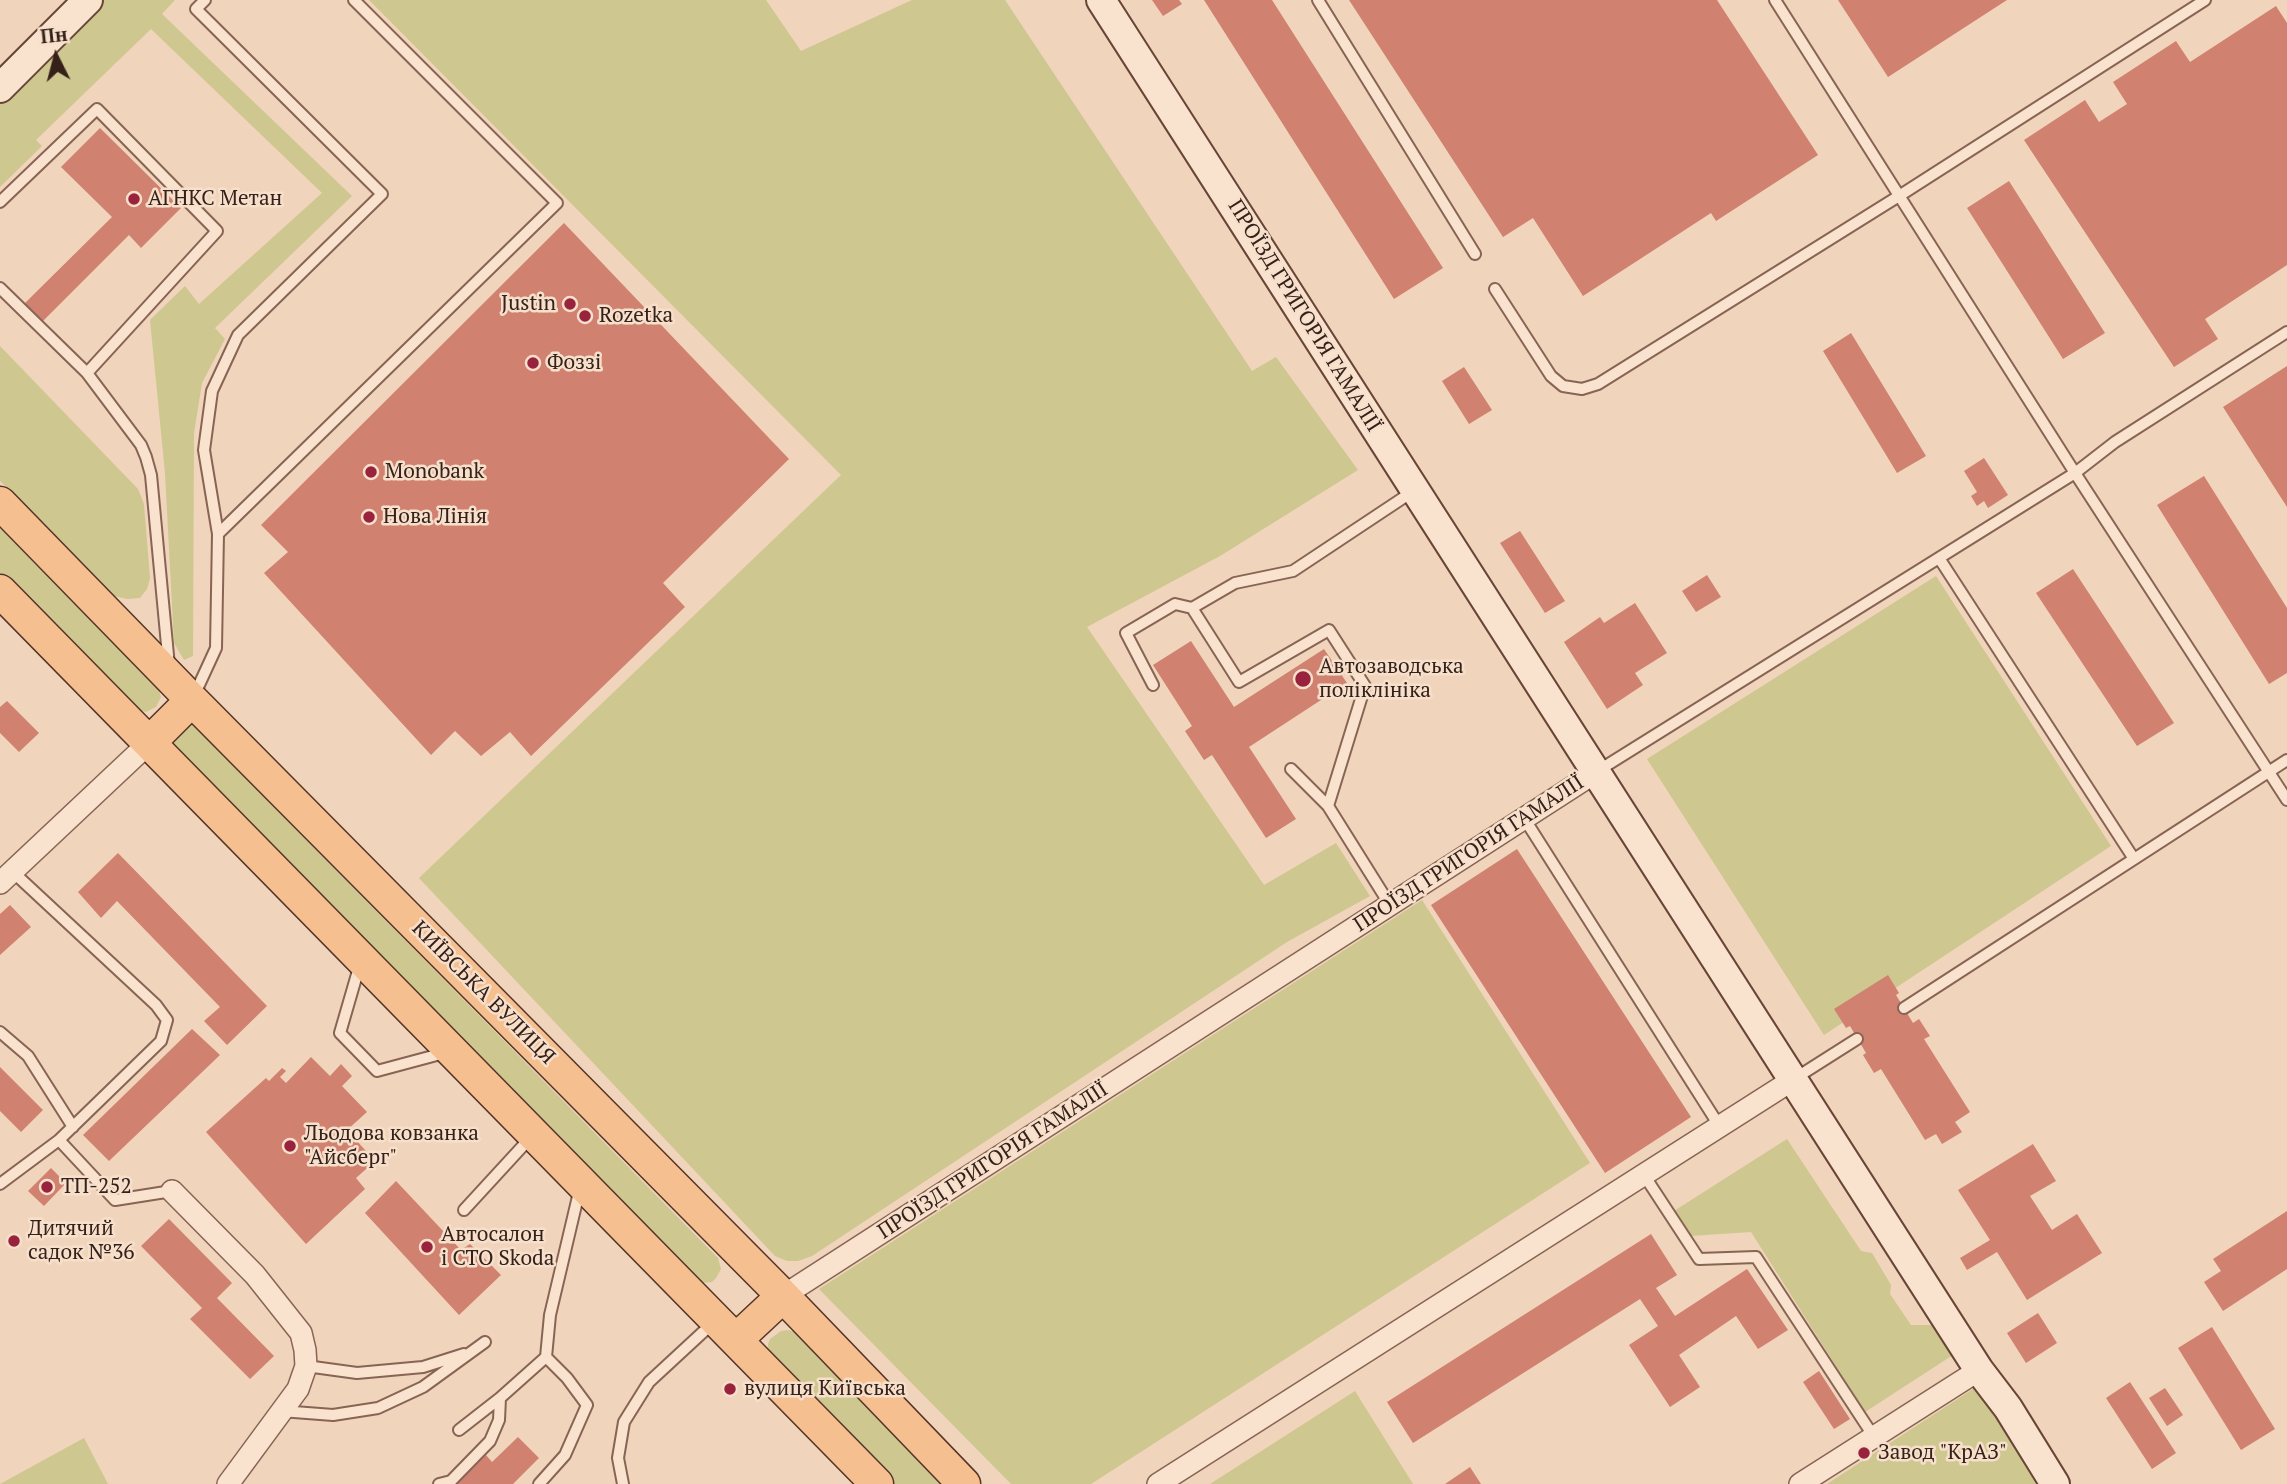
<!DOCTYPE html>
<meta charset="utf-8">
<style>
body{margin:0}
#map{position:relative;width:2287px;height:1484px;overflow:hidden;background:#f0d4bb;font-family:"PT Serif",serif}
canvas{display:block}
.north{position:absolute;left:21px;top:21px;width:70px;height:70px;-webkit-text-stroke:5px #f7e0cb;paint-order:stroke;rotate:354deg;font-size:19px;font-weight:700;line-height:28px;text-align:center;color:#36211a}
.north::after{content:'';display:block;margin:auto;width:24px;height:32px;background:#36211a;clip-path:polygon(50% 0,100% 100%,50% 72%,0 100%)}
</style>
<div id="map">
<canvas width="2287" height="1484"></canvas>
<div class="north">Пн</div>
</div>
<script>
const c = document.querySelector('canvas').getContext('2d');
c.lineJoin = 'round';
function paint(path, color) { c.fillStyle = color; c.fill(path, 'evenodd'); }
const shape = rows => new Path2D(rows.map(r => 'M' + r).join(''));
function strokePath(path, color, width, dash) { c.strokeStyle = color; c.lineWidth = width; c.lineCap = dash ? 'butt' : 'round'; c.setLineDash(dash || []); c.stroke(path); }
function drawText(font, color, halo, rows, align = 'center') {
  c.font = font + ' "PT Serif",serif'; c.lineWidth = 5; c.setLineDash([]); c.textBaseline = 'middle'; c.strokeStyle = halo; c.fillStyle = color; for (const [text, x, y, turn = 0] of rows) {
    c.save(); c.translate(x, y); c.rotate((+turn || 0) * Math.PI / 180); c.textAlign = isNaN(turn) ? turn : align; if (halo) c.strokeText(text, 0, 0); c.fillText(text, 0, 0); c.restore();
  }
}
paint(shape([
 [102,0,175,0,162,14,352,196,215,328,225,339,202,383,194,433,193,656,184,660,174,643,165,473,150,320,185,286,199,304,322,193,151,29,36,140,42,146,0,187,0,102],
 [369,0,766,0,801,51,912,0,1005,0,1252,371,1276,357,1358,470,1220,556,1087,627,1264,885,1336,843,1370,896,1287,942,812,1256,798,1261,787,1261,775,1256,419,878,841,475],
 [0,346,138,489,144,504,150,578,147,589,140,598,127,599,114,596,0,481],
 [0,524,158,687,161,697,156,707,146,712,135,709,0,573],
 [1936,576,2111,846,1824,1035,1647,759],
 [192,724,718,1258,721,1269,716,1278,712,1282,700,1283,171,745,172,739,185,725],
 [1422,900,1590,1163,1091,1484,1011,1484,819,1289],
 [1787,1139,1861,1251,1872,1253,1891,1285,1890,1294,1911,1325,1939,1325,1956,1353,1865,1412,1751,1232,1690,1236,1674,1211],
 [788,1330,795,1332,941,1484,894,1484,769,1357,768,1344,770,1339,781,1331],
 [1976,1387,2037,1484,1827,1484],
 [1355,1391,1413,1484,1210,1484],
 [84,1438,108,1484,0,1484]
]), '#cec78f');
paint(shape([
 [1152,0,1179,0,1182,4,1163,16],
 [1204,0,1272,0,1443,268,1394,299],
 [1349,0,1717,0,1818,155,1716,221,1711,213,1583,296,1533,218,1503,237],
 [1838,0,2007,0,1888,77],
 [2276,6,2287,23,2287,265,2205,319,2218,339,2174,367,2024,140,2085,100,2099,122,2127,104,2113,82,2176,41,2190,62],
 [100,128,181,208,141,248,129,235,42,322,24,304,112,217,61,167],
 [2009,181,2105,333,2063,359,1967,208],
 [564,223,789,459,663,583,685,607,531,756,510,732,481,756,455,731,431,755,264,573,288,552,261,525],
 [1851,333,1926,456,1897,473,1823,351],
 [2287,366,2287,507,2223,407],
 [1464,367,1492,410,1469,424,1442,381],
 [1984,458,2008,495,1988,508,1984,501,1977,506,1971,496,1977,492,1964,471],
 [2204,476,2287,608,2287,673,2269,684,2157,505],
 [1520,531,1565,601,1545,613,1500,543],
 [2073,569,2174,723,2137,746,2036,593],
 [1707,575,1721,597,1696,612,1682,591],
 [1635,603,1667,653,1635,673,1643,685,1607,709,1564,642,1600,617,1604,623],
 [1191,641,1234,707,1324,649,1347,683,1249,747,1296,819,1266,838,1212,755,1204,760,1185,731,1192,726,1153,665],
 [7,701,39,733,19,752,0,733,0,707],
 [1517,849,1691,1117,1605,1173,1431,905],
 [118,853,267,1006,227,1045,204,1021,220,1007,117,901,101,918,78,892],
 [10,905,31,927,0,955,0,914],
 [1888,975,1899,993,1896,995,1913,1023,1919,1019,1930,1036,1924,1039,1970,1112,1955,1122,1962,1132,1942,1144,1936,1134,1925,1140,1881,1069,1874,1073,1863,1055,1866,1053,1850,1026,1846,1028,1834,1009],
 [192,1029,220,1055,109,1161,83,1135],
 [311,1057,330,1076,341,1064,352,1076,342,1086,367,1112,347,1130,375,1161,356,1178,365,1189,306,1244,206,1132,266,1078,269,1081,282,1068,286,1071,280,1077,286,1083],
 [0,1067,43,1110,21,1132,0,1111],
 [2033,1144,2056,1181,2030,1196,2052,1230,2077,1214,2102,1253,2027,1300,1997,1252,1967,1270,1960,1258,1990,1240,1958,1190],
 [51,1168,66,1183,44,1206,28,1191],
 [396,1181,461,1250,470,1244,501,1275,459,1315,365,1213],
 [2287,1211,2287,1269,2223,1311,2204,1282,2221,1271,2213,1259],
 [169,1219,232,1283,217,1298,274,1356,250,1379,190,1319,202,1308,141,1246],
 [1651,1234,1677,1275,1656,1288,1675,1316,1747,1269,1788,1330,1758,1349,1736,1316,1679,1355,1700,1387,1670,1407,1629,1345,1658,1326,1640,1299,1413,1443,1387,1402],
 [2038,1313,2057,1343,2026,1363,2007,1333],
 [2212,1327,2275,1429,2241,1450,2178,1348],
 [1819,1371,1850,1419,1834,1429,1803,1382],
 [2130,1382,2176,1453,2152,1469,2106,1398],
 [2165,1388,2183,1415,2167,1426,2149,1398],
 [518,1437,539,1458,513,1484,456,1484,486,1455,492,1462],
 [1470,1467,1481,1484,1445,1484]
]), '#d0816f');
const lane = shape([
 [1318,0,1475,254],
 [1775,0,2075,473,2287,800],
 [0,202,97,109,217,231,87,373],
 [0,288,87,373,141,445,146,457,151,475,169,666],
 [1495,289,1551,376,1563,386,1582,389,1598,384,1899,196,2205,0],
 [218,534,557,203,354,0],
 [1939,558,2134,859],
 [1192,608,1239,682,1329,630,1365,686,1328,806,1390,905],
 [1153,685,1126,633,1175,604,1192,608,1235,583,1293,571,1415,490],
 [193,698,216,648,218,534,204,450,212,391,238,335,382,194,196,9,205,0],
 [1291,769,1328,806],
 [1596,772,2075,473,2115,442,2287,332],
 [1524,818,1720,1127],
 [13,872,156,1005,167,1020,161,1041,59,1140],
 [360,964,340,1033,377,1071,448,1052],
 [1904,1008,2287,760],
 [0,1032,28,1056,73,1127],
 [1794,1079,1857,1039],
 [1644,1175,1699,1259,1756,1257,1874,1437],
 [0,1184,59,1140,115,1200,172,1191],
 [464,1210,532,1136],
 [306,1366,357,1373,423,1367,464,1354],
 [281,1411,333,1415,378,1408,423,1387,485,1342],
 [459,1430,500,1398],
 [439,1484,451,1481,490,1441,499,1420,500,1398,546,1357],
 [539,1484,565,1455,587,1405,567,1378,546,1357,550,1315,580,1188],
 [623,1484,618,1458,624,1422,649,1382,715,1321]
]);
const street = shape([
 [0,883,150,742],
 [172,1191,255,1275,301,1333,305,1350,306,1366,298,1389,228,1484],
 [783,1296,1596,772],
 [1158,1484,1794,1079],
 [1800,1484,1979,1370]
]);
const secondary = shape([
 [1101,0,1979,1370,2008,1408,2055,1484],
 [0,88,88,0]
]);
const primary = shape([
 [0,503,192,700,783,1296,964,1484],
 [0,591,877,1484],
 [150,742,192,700],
 [737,1339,783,1296]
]);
strokePath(lane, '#876454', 14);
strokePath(street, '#876454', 24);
strokePath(secondary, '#694538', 32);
strokePath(primary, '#543429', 35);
strokePath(lane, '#fae3ce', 10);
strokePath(street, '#fae3ce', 21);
strokePath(secondary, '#fae3ce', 28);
strokePath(primary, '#f6bf8f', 32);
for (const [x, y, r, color] of [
 [134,199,7,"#99223d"],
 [570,304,7,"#99223d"],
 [585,316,7,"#99223d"],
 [533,363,7,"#99223d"],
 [371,472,7,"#99223d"],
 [369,517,7,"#99223d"],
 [1303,679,9,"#99223d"],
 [290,1146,7,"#99223d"],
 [47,1187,7,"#99223d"],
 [14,1241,7,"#99223d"],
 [427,1247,7,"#99223d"],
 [730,1389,7,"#99223d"],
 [1864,1453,7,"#99223d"]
]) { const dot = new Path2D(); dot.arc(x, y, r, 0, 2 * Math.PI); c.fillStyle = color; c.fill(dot); strokePath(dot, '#f7e0cb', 2.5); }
drawText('21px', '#36211a', '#f7e0cb', [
 ["АГНКС Метан",148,199],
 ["Justin",556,304,"right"],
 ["Rozetka",599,316],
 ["Фоззі",547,363],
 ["Monobank",385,472],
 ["Нова Лінія",383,517],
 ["Автозаводська",1319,667],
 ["поліклініка",1319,691],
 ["Льодова ковзанка",304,1134],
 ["\"Айсберг\"",304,1158],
 ["ТП-252",61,1187],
 ["Дитячий",28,1229],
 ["садок №36",28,1253],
 ["Автосалон",441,1235],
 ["і СТО Skoda",441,1259],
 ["вулиця Київська",744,1389],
 ["Завод \"КрАЗ\"",1878,1453]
], 'left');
drawText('21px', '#36211a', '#f7e0cb', [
 ["ПРОЇЗД ГРИГОРІЯ ГАМАЛІЇ",1304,316,58],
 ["ПРОЇЗД ГРИГОРІЯ ГАМАЛІЇ",1469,854,-33],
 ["КИЇВСЬКА ВУЛИЦЯ",483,993,45],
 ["ПРОЇЗД ГРИГОРІЯ ГАМАЛІЇ",993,1161,-33]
]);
</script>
